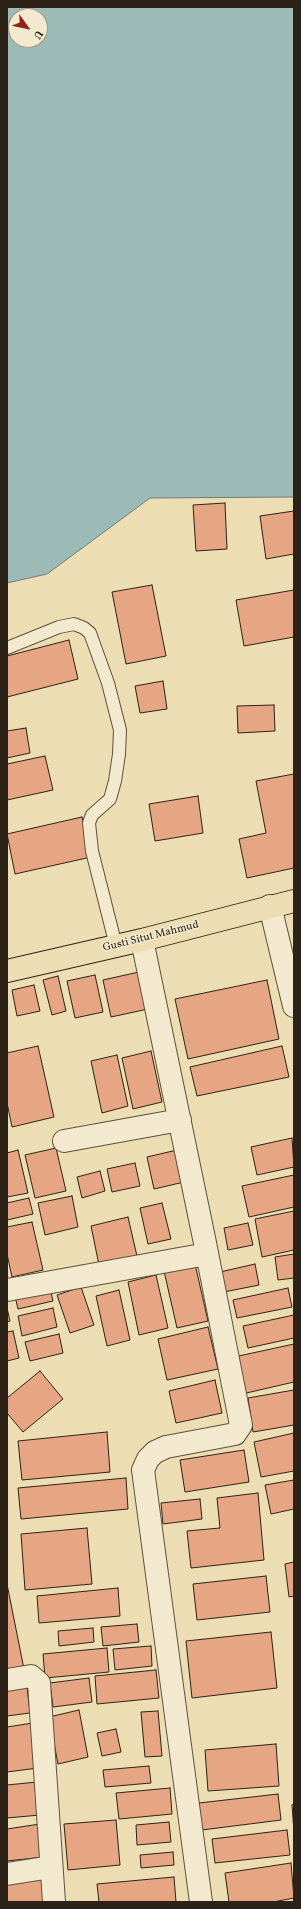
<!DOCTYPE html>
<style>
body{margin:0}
#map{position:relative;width:301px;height:1909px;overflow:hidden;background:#ecddb3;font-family:Vollkorn,serif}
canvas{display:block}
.frame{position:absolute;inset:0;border:8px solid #2c2217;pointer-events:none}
.north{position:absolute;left:8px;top:8px;width:40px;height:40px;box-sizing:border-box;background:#f3e9ce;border:1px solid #a39985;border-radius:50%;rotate:123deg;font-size:11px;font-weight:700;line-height:16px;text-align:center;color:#2c2217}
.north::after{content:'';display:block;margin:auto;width:14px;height:18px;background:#8f2418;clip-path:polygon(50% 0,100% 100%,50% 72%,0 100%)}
</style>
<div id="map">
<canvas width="301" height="1909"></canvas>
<div class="frame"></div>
<div class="north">U</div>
</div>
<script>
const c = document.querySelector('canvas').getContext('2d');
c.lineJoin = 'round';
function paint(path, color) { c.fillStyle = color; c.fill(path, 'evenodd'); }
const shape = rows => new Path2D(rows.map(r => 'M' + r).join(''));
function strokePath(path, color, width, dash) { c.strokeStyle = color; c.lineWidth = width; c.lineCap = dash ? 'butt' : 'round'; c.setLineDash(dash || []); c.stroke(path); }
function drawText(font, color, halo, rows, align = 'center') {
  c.font = font + ' Vollkorn,serif'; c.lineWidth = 3; c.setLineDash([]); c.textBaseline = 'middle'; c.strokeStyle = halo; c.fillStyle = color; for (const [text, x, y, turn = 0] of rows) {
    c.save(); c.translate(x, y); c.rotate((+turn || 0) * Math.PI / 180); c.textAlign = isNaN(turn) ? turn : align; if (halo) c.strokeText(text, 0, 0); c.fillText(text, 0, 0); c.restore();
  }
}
const water = shape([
 [7,7,294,7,294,497,150,498,47,574,7,583,7,7],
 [16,16,40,16,40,40,16,40,16,16]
]);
paint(water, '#9cbab6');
strokePath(water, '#6f7d76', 1);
const building = shape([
 [225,503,227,549,196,551,193,505,225,503],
 [294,511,294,554,266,559,260,516,294,511],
 [152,585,166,656,126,664,112,592,152,585],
 [294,590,294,637,244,646,236,600,294,590],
 [69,640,78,679,7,697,7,656,69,640],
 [163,681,167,709,140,713,135,686,163,681],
 [274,705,275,731,238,733,237,706,274,705],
 [26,728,30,753,7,758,7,731,26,728],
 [45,756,53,790,7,800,7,764,45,756],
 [294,774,294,868,247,878,239,839,266,833,256,781,294,774],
 [198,796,203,833,155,841,149,804,198,796],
 [82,817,91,857,15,874,7,834,82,817],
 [139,972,148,1009,111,1017,103,980,139,972],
 [95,975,103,1012,75,1018,67,981,95,975],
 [58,976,66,1011,52,1015,43,980,58,976],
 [267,980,279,1039,188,1059,175,999,267,980],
 [34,985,40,1011,17,1016,12,990,34,985],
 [38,1046,54,1117,12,1127,7,1103,7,1053,38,1046],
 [282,1046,289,1077,197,1096,190,1067,282,1046],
 [151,1051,162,1102,133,1109,122,1058,151,1051],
 [117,1055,128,1106,102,1113,91,1061,117,1055],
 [292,1138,294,1167,257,1175,251,1147,292,1138],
 [56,1148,66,1191,35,1198,25,1155,56,1148],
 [18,1150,28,1193,7,1197,7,1153,18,1150],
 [177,1150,184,1182,154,1189,147,1157,177,1150],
 [135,1163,140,1186,112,1192,107,1169,135,1163],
 [100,1171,105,1191,82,1198,77,1177,100,1171],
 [294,1175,294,1207,249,1217,242,1186,294,1175],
 [72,1196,78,1227,45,1235,38,1203,72,1196],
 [29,1198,33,1214,7,1220,7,1203,29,1198],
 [162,1203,171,1239,148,1244,140,1208,162,1203],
 [294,1211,294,1250,262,1257,255,1219,294,1211],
 [128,1217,137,1256,99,1265,91,1226,128,1217],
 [32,1222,43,1270,12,1277,7,1254,7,1227,32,1222],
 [248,1223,253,1245,228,1250,224,1228,248,1223],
 [294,1254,294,1278,278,1280,275,1257,294,1254],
 [195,1264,208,1321,177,1328,164,1271,195,1264],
 [255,1264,259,1285,224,1292,220,1272,255,1264],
 [156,1275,168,1328,139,1335,128,1282,156,1275],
 [81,1287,94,1325,70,1333,57,1295,81,1287],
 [50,1288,53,1301,18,1309,15,1296,50,1288],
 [288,1288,292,1307,237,1318,233,1300,288,1288],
 [119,1290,130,1340,107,1346,96,1296,119,1290],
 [7,1308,10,1321,7,1322,7,1308],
 [53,1308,57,1327,22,1336,18,1316,53,1308],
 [294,1315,294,1338,248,1348,243,1326,294,1315],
 [208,1327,218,1369,167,1380,158,1339,208,1327],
 [13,1331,19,1358,7,1361,7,1332,13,1331],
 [59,1334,63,1353,30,1361,25,1342,59,1334],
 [294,1344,294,1382,242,1394,234,1357,294,1344],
 [40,1371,63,1399,23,1432,7,1413,7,1398,40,1371],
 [215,1380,222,1413,176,1423,169,1391,215,1380],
 [294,1390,294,1425,253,1432,248,1398,294,1390],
 [107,1432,110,1472,22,1480,18,1441,107,1432],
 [294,1433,294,1471,261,1477,254,1442,294,1433],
 [244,1450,249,1482,185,1492,180,1460,244,1450],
 [126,1478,128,1509,21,1519,18,1488,126,1478],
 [294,1480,294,1509,271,1514,265,1485,294,1480],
 [258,1493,264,1560,191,1568,187,1531,220,1528,217,1498,258,1493],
 [200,1499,202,1519,163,1524,161,1503,200,1499],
 [87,1528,92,1584,25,1590,21,1534,87,1528],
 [294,1562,294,1596,289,1597,285,1564,294,1562],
 [266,1576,270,1612,197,1620,193,1584,266,1576],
 [7,1584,24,1669,7,1672,7,1584],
 [118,1588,120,1616,39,1623,37,1596,118,1588],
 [137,1624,139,1642,103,1646,101,1627,137,1624],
 [93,1628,94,1642,59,1646,58,1631,93,1628],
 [271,1632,277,1688,192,1698,186,1641,271,1632],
 [151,1646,152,1666,115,1670,113,1649,151,1646],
 [107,1648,109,1672,45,1678,43,1654,107,1648],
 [156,1670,159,1698,97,1704,95,1676,156,1670],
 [89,1678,92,1702,53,1707,50,1683,89,1678],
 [27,1687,30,1713,7,1716,7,1689,27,1687],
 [79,1710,88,1757,58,1764,49,1717,79,1710],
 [158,1711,162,1756,145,1757,141,1712,158,1711],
 [33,1723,38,1768,7,1772,7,1727,33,1723],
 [116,1729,121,1752,102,1756,97,1733,116,1729],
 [276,1744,279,1786,208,1791,205,1750,276,1744],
 [149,1766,151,1783,105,1787,103,1770,149,1766],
 [37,1782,40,1815,7,1818,7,1785,37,1782],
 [170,1788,172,1814,119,1819,116,1793,170,1788],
 [278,1794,281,1820,202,1830,199,1803,278,1794],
 [294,1804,294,1832,292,1805,294,1804],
 [116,1820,120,1865,68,1870,64,1824,116,1820],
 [169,1822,171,1842,137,1845,136,1825,169,1822],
 [40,1824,44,1857,7,1861,7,1829,40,1824],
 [287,1830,290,1855,215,1863,212,1839,287,1830],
 [173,1852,174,1865,141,1868,140,1855,173,1852],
 [291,1863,294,1898,273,1902,229,1902,225,1873,291,1863],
 [46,1877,49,1902,7,1902,7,1883,46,1877],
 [174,1877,176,1902,99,1902,97,1884,174,1877]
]);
paint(building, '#e6a683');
strokePath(building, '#2c2217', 1);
const lane = shape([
 [7,648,59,627,74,624,84,628,90,633,108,683,120,730,119,754,115,781,110,799,92,815,89,823,92,851,116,946]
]);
const street = shape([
 [270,906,294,1006],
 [142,940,205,1243,241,1425,235,1434,166,1447,155,1452,148,1459,143,1470,201,1902],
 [64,1141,180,1120],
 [7,1290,207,1254],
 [7,1680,31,1676,39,1683,54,1902],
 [7,1874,51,1867]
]);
const highway = shape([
 [7,971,142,940,294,901]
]);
strokePath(lane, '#5c513e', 14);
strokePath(street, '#5c513e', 24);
strokePath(highway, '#2c2217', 24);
strokePath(lane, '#f3e9ce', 12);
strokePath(street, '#f3e9ce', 22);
strokePath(highway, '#ecddb3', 22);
drawText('11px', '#2c2217', '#f3e9ce', [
 ["Gusti Situt Mahmud",151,937,-14]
]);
</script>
